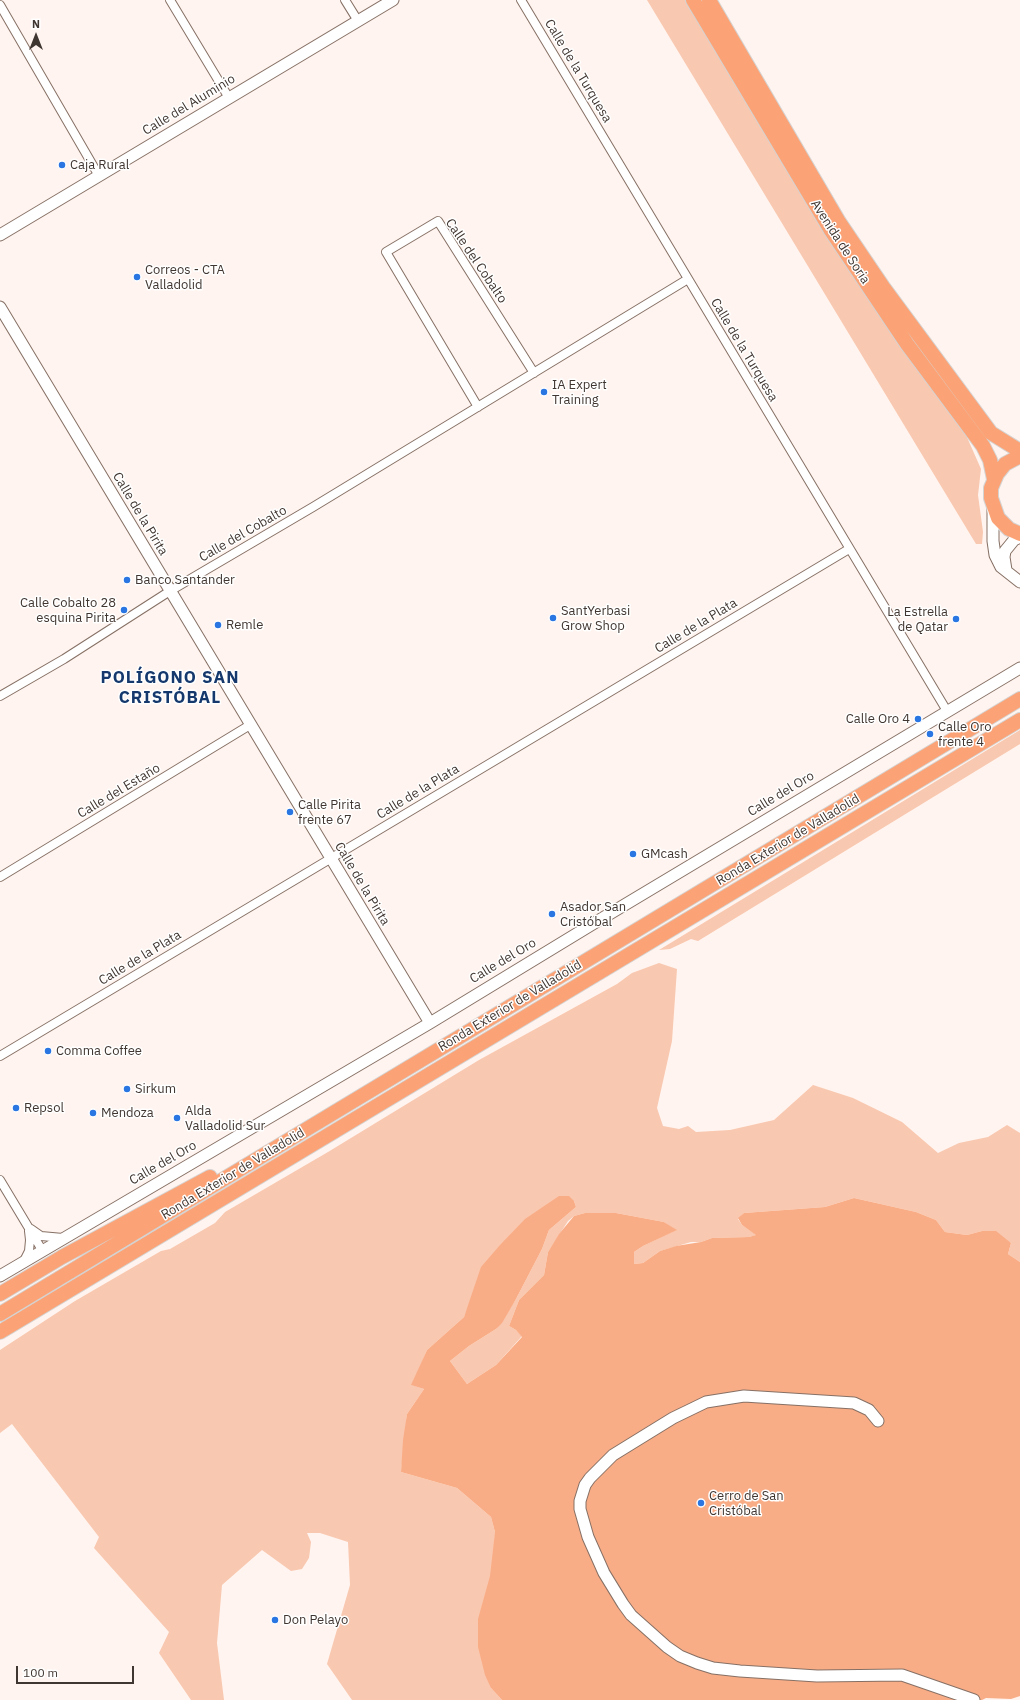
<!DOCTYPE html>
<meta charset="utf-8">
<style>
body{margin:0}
#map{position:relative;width:1020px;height:1700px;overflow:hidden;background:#fff4ef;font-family:"IBM Plex Sans",sans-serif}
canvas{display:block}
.north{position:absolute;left:16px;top:16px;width:40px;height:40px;-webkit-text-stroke:3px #fff;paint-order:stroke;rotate:0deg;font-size:11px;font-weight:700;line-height:16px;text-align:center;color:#403631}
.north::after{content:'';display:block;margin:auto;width:14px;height:18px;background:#403631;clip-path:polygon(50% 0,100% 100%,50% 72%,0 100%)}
.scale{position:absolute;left:16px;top:1666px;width:118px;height:18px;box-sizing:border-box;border:2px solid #403631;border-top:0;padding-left:5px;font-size:12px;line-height:14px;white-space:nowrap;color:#403631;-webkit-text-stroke:3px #fff;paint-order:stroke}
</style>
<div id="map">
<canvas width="1020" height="1700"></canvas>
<div class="north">N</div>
<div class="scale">100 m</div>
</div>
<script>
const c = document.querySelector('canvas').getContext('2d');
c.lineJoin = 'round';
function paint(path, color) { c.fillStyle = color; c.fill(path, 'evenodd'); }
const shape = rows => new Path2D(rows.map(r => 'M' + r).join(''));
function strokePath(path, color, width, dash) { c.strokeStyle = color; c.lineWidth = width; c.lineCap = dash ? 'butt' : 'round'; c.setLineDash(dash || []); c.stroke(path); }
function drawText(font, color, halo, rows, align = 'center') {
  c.font = font + ' "IBM Plex Sans",sans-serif'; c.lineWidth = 3; c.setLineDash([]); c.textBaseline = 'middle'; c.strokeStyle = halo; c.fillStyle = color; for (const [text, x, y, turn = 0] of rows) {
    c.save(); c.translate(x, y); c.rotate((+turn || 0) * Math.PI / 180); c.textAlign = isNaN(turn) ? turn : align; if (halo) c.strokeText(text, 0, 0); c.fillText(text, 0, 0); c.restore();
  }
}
paint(shape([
 [647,0,685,0,834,248,902,349,966,435,981,469,978,495,983,532,982,544,976,544],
 [1020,730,1020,744,698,941,691,939,670,949,659,950],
 [659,963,677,969,672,1041,657,1108,663,1126,679,1129,688,1126,696,1132,730,1130,774,1120,813,1085,853,1098,902,1122,938,1153,959,1143,988,1137,1007,1125,1020,1133,1020,1262,1008,1254,1011,1243,982,1231,967,1235,945,1232,936,1220,916,1212,854,1198,825,1207,744,1213,738,1219,742,1225,757,1235,749,1237,712,1238,701,1242,691,1242,660,1251,643,1263,634,1264,634,1252,643,1246,676,1230,664,1222,616,1213,585,1213,574,1216,568,1221,548,1252,544,1275,519,1300,509,1326,516,1330,522,1336,496,1365,467,1384,450,1361,469,1346,496,1329,516,1299,542,1249,549,1230,576,1207,574,1201,470,1302,464,1317,427,1350,412,1385,424,1389,407,1414,401,1472,457,1488,491,1517,495,1532,491,1688,502,1700,352,1700,327,1664,350,1585,348,1542,320,1533,307,1533,311,1542,309,1558,302,1569,291,1571,262,1550,222,1585,217,1643,224,1700,191,1700,159,1653,169,1632,94,1548,99,1537,12,1424,0,1433,0,1350,75,1301,161,1251,170,1249,215,1223,225,1212,328,1152,479,1060,617,984,632,973]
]), '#f9c8b0');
paint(shape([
 [559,1196,569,1196,574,1201,576,1207,549,1230,542,1249,516,1299,502,1323,496,1329,469,1346,450,1361,467,1384,496,1365,522,1337,516,1330,509,1326,519,1300,544,1275,548,1252,559,1234,574,1216,585,1213,616,1213,664,1222,677,1230,643,1246,634,1252,634,1264,643,1263,660,1251,676,1246,701,1242,712,1238,749,1237,756,1235,742,1225,738,1218,744,1213,825,1207,854,1198,916,1212,936,1220,945,1232,967,1235,982,1231,996,1231,1011,1243,1008,1254,1020,1262,1020,1696,1011,1699,986,1698,982,1700,502,1700,491,1688,485,1675,478,1647,478,1619,490,1576,495,1532,491,1517,457,1488,401,1472,403,1440,407,1414,424,1389,411,1385,427,1350,464,1317,481,1267,500,1245,525,1219]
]), '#f9ad86');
const street = shape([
 [170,0,229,98],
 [345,0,358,21],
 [521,0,947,711],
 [0,5,99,176],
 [478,407,386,252,438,221,534,373],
 [0,696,64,659,170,591,313,507,688,279],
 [0,877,250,725],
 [0,1056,849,549],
 [0,1180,42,1250],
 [31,1229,41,1236,63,1238],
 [24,1261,29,1251,30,1240,29,1231]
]);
const secondary = shape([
 [0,235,393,0],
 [0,307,430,1023],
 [993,509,993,541,995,555,1001,567,1020,582],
 [1006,570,1004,557,1005,551,1014,540,1020,537],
 [0,1276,430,1023,596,922,1020,668],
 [878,1421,869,1410,854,1403,744,1396,706,1402,673,1418,613,1455,590,1478,585,1485,580,1501,580,1509,588,1537,604,1573,623,1604,631,1615,667,1647,680,1656,697,1663,713,1668,740,1671,817,1676,902,1675,974,1700]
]);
const highway = shape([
 [693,0,830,229,907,344,983,446,990,460,994,479],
 [709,0,839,222,883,287,991,433,1020,451],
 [1020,456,1005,464,997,474,991,488,991,498,998,518,1009,529,1020,534],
 [0,1294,62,1257,210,1177],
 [0,1314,1020,699],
 [0,1332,1020,720]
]);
strokePath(street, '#867065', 10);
strokePath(secondary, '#867065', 13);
strokePath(highway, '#d5d3d2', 16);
strokePath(street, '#fff', 8);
strokePath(secondary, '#fff', 11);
strokePath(highway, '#fba376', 14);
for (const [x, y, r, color] of [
 [62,165,4,"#2976e2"],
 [137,277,4,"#2976e2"],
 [544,392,4,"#2976e2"],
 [127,580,4,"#2976e2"],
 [124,610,4,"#2976e2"],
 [553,618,4,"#2976e2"],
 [956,619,4,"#2976e2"],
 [218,625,4,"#2976e2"],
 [918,719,4,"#2976e2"],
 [930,734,4,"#2976e2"],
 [290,812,4,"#2976e2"],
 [633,854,4,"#2976e2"],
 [552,914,4,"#2976e2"],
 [48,1051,4,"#2976e2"],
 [127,1089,4,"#2976e2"],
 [16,1108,4,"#2976e2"],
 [93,1113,4,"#2976e2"],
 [177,1118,4,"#2976e2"],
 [701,1503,4,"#2976e2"],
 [275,1620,4,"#2976e2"]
]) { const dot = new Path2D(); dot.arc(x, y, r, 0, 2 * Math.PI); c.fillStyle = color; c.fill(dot); strokePath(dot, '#fff', 1.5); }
drawText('13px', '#403631', '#fff', [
 ["Calle de la Turquesa",578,71,59],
 ["Calle del Aluminio",189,105,-31],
 ["Avenida de Soria",840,242,57],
 ["Calle del Cobalto",476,261,56],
 ["Calle de la Turquesa",744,350,59],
 ["Calle de la Pirita",140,514,59],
 ["Calle del Cobalto",243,534,-30],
 ["Calle de la Plata",696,626,-31],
 ["Calle del Estaño",119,791,-31],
 ["Calle de la Plata",418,792,-31],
 ["Calle del Oro",781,794,-31],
 ["Ronda Exterior de Valladolid",788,840,-31],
 ["Calle de la Pirita",362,884,59],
 ["Calle de la Plata",140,958,-31],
 ["Calle del Oro",503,961,-31],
 ["Ronda Exterior de Valladolid",510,1006,-31],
 ["Calle del Oro",163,1163,-30],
 ["Ronda Exterior de Valladolid",233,1174,-31]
]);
drawText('13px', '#403631', '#fff', [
 ["Caja Rural",70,165],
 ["Correos - CTA",145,270],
 ["Valladolid",145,285],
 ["IA Expert",552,385],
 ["Training",552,400],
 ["Banco Santander",135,580],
 ["Calle Cobalto 28",116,603,"right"],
 ["esquina Pirita",116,618,"right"],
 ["SantYerbasi",561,611],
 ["Grow Shop",561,626],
 ["La Estrella",948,612,"right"],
 ["de Qatar",948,627,"right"],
 ["Remle",226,625],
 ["Calle Oro 4",910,719,"right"],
 ["Calle Oro",938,727],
 ["frente 4",938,742],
 ["Calle Pirita",298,805],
 ["frente 67",298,820],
 ["GMcash",641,854],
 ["Asador San",560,907],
 ["Cristóbal",560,922],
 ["Comma Coffee",56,1051],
 ["Sirkum",135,1089],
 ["Repsol",24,1108],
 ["Alda",185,1111],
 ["Valladolid Sur",185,1126],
 ["Mendoza",101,1113],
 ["Cerro de San",709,1496],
 ["Cristóbal",709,1511],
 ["Don Pelayo",283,1620]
], 'left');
c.letterSpacing = '1px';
drawText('bold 17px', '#15396d', '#fff', [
 ["POLÍGONO SAN",170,678],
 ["CRISTÓBAL",170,698]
]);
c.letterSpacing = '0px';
</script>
